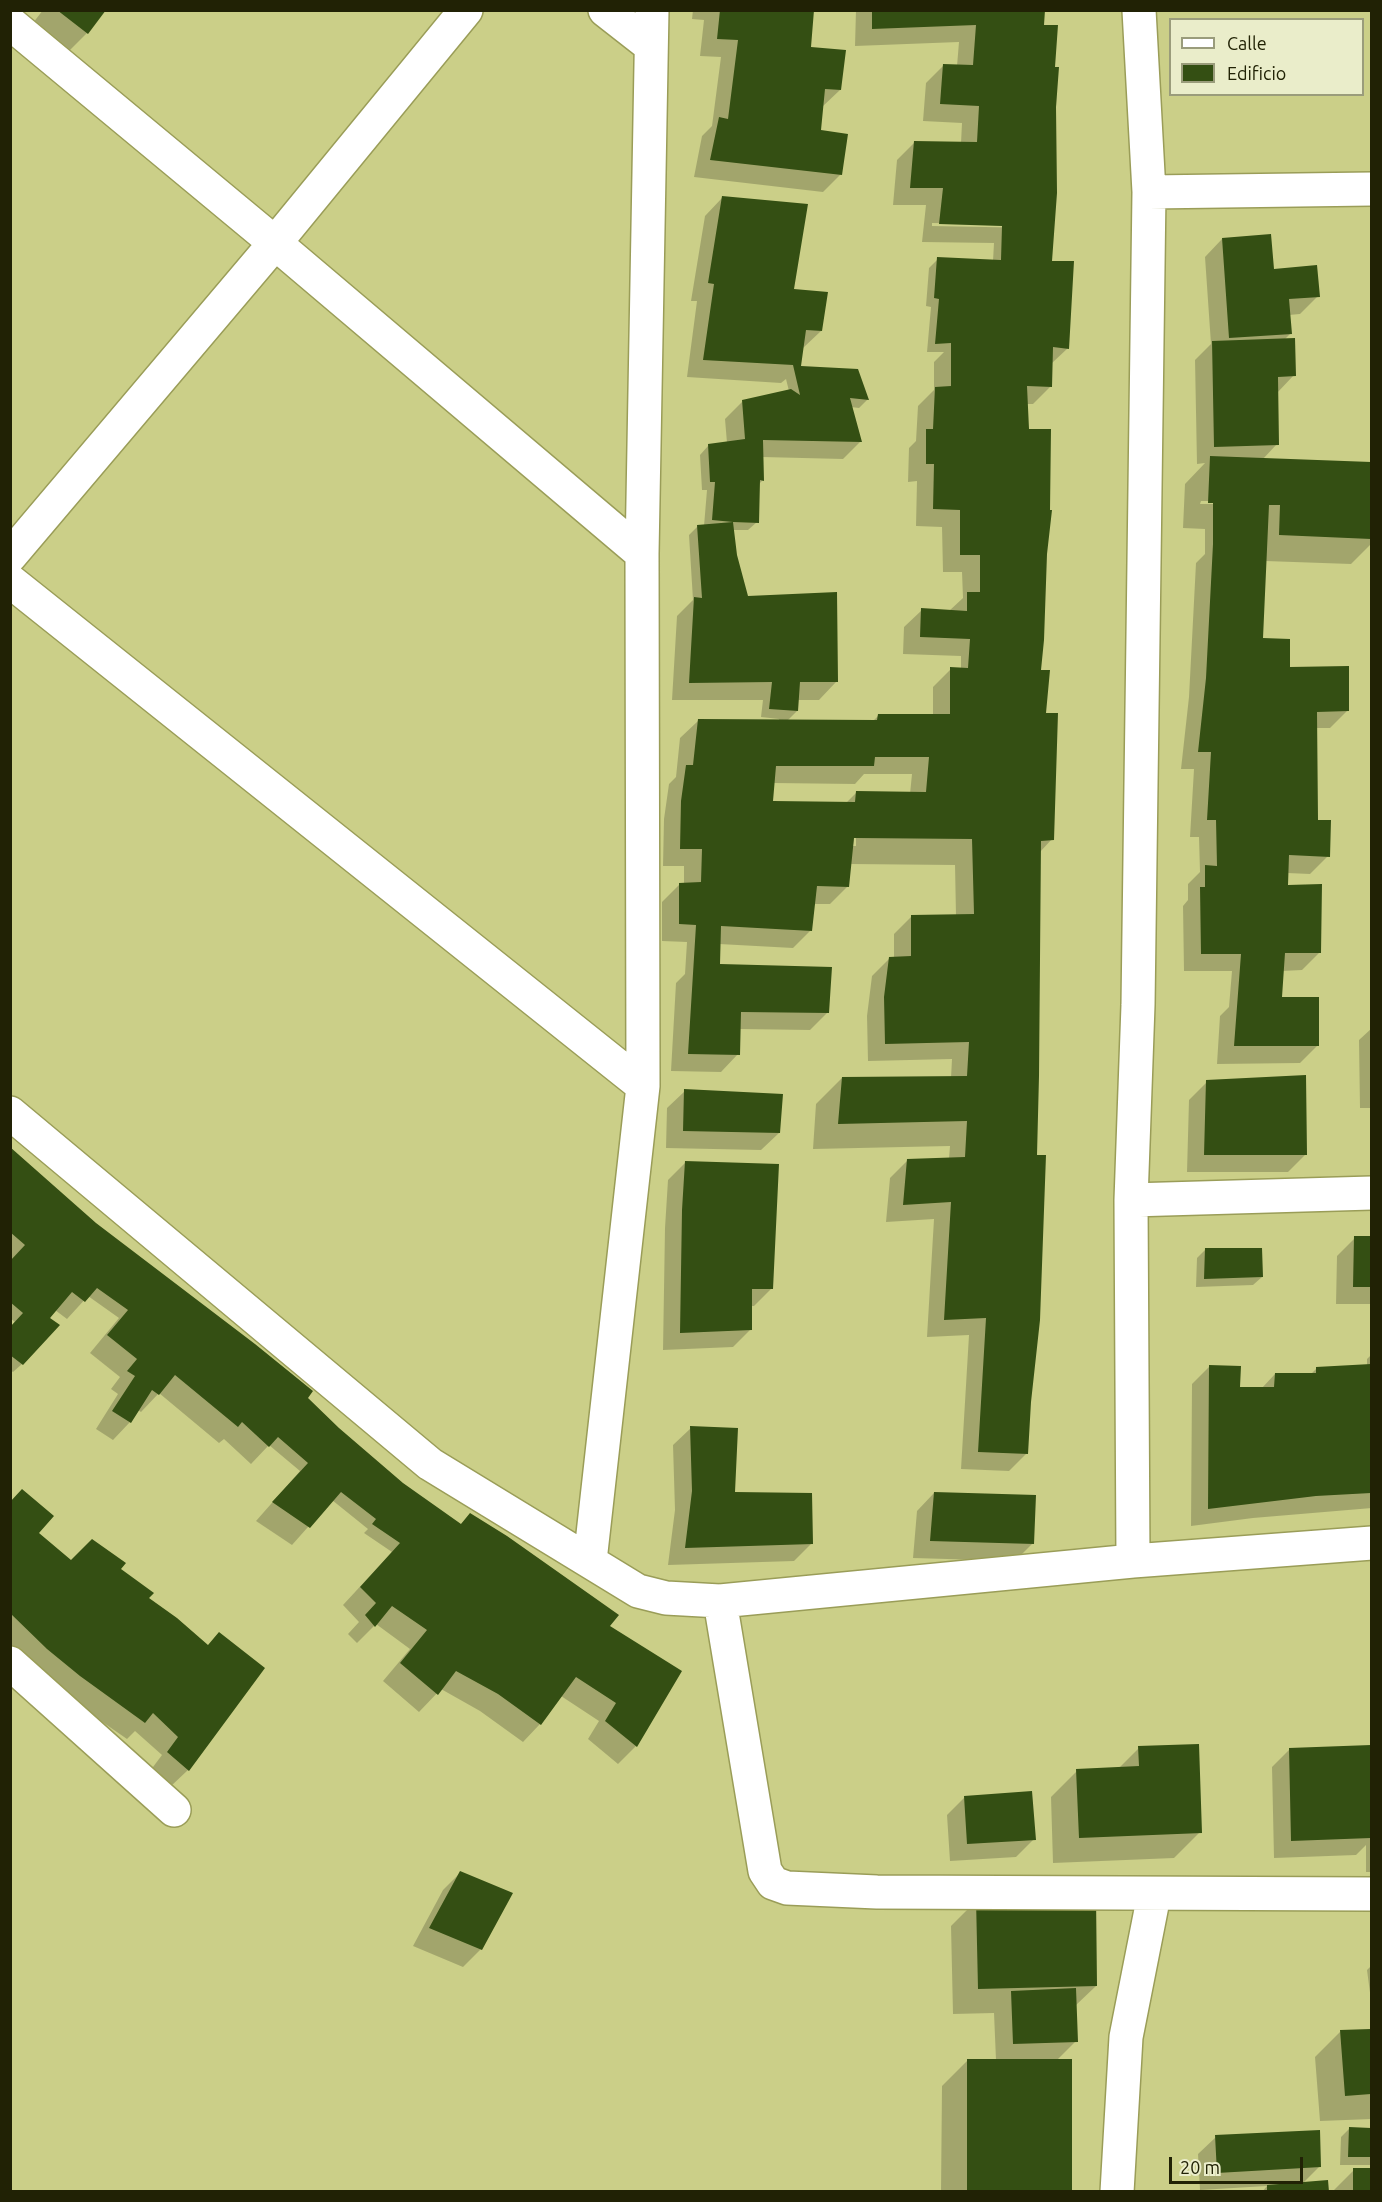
<!DOCTYPE html>
<html>
<head>
<meta charset="utf-8">
<style>
	body { margin:0 }
	#map { position:relative; width:1382px; height:2202px; overflow:hidden; background:#cbcf88; font-family:Ubuntu,sans-serif }
	canvas { display:block }
	.frame { position:absolute; inset:0; border:12px solid #212205; pointer-events:none }
	.legend { position:absolute; left:1169px; top:18px; width:195px; height:78px; box-sizing:border-box; background:#eaedca; border:2px solid #9a9c7b; margin:0; padding:8px 10px; list-style:none; font-size:18px; color:#212205 }
	.legend li { display:flex; align-items:center; gap:12px; height:30px }
	.legend b { width:30px; border:2px solid #9a9c7b }
	.scale { position:absolute; left:1169px; top:2157px; width:134px; height:27px; box-sizing:border-box; border:3px solid #212205; border-top:0; padding-left:8px; font-size:18px; line-height:21px; white-space:nowrap; color:#212205; -webkit-text-stroke:4px #eaedca; paint-order:stroke }
</style>
</head>
<body>
<div id="map">
<canvas width="1382" height="2202"></canvas>
<div class="frame"></div>
<ul class="legend">
<li><b style="height:8px;background:#fff"></b>Calle</li>
<li><b style="height:16px;background:#344f13"></b>Edificio</li>
</ul>
<div class="scale">20 m</div>
</div>
<script>
const g = document.querySelector('canvas').getContext('2d');
g.lineJoin = 'round';
function paint(path, color) { g.fillStyle = color; g.fill(path, 'evenodd'); }
function stroke(path, color, width, dash) { g.strokeStyle = color; g.lineWidth = width; g.lineCap = dash ? 'butt' : 'round'; g.setLineDash(dash || []); g.stroke(path); }
const shadow = new Path2D(`
	M43,10H104L87,33L69,51L33,23Z
	M693,10H806L809,48L840,90L822,107L819,132L841,174L823,192L694,177L702,136L712,126L721,57L700,56L704,20L692,19Z
	M856,10H1043V27L1053,68L1057,69L1053,227L1050,262L1068,348L1051,364V386L1033,404H1026L1028,430L1045,554L1040,669L1052,839L1040,852L1030,1402L1027,1453L1009,1471L961,1469L969,1335L927,1337L934,1219L886,1222L890,1178L908,1160L949,1159L950,1146L813,1149L816,1104L842,1078H951L952,1059L868,1061L867,1016L872,976L890,958H894V934L912,916H956L955,865L850,864L848,886L830,904H814L811,930L793,948L719,944L718,966L828,1012L810,1030L739,1029L738,1054L721,1072L671,1071L676,983L685,974L687,942L662,941V902L680,884H684V866H663L664,819L669,784L676,777L680,738L698,721H779V719L761,717L763,700H672L677,616L693,600L689,535L698,526H704L707,490H702L700,455L708,446L727,443L725,419L743,401L789,391L786,379L781,383L687,377L697,301H691L705,216L722,198L821,331L803,348L799,367L868,399L859,408L851,407L860,442L843,459L762,457L763,480L759,484L757,522L748,530H732L735,556L746,597L836,682L819,700H797V711L787,721H873L878,716H933V687L951,669H961V656L903,654L904,627L922,610L949,611L963,598L962,572H943L942,527L916,526L917,481L908,482L909,448L916,441L918,406L934,390V362L944,352H927L931,307L926,306L929,268L938,259L993,261L994,243L922,242L926,205H893L897,160L915,142L961,143L962,123L923,121L926,83L944,65L957,66L959,42L855,46ZM932,223L1038,225V228L932,226ZM864,774H912L910,794L856,793L845,804L772,803L773,783L855,784ZM856,817V846H853Z
	M1222,239L1318,296L1300,314L1289,315L1291,333L1284,340L1294,375L1277,393V444L1262,460L1372,464V543L1351,564L1265,561L1261,640L1289,669L1348,710L1330,728H1316L1317,822L1328,856L1310,874L1287,873L1286,887L1319,953L1302,970L1282,971L1281,998L1318,1045L1300,1063L1217,1064L1220,1016L1229,1007L1232,971H1184L1183,906L1188,900V884L1200,872L1199,837H1190L1194,769H1181L1189,697L1196,563L1205,554V529L1183,528L1185,484L1205,463L1197,464L1195,360L1211,344L1205,257ZM1201,501H1216L1213,504H1200Z
	M1372,1028V1108H1360L1359,1040Z
	M1207,1082L1306,1154L1288,1172H1187L1189,1100Z
	M685,1091L779,1133L761,1150L666,1148L667,1108Z
	M10,1149L300,1406L338,1430L432,1508L460,1525L470,1515L607,1627L680,1671L636,1746L618,1764L588,1739L599,1721L561,1696L540,1724L523,1742L480,1711L441,1689L419,1712L383,1681L410,1649L376,1624L357,1643L348,1634L359,1622L343,1605L392,1552L364,1533L368,1529L332,1500L292,1545L256,1521L300,1471L269,1445L251,1464L224,1439L219,1443L159,1393L141,1412L138,1410L130,1422L113,1440L96,1429L118,1394L111,1389L120,1377L90,1353L119,1318L88,1296L67,1319L55,1310L22,1364L13,1372L10,1370V1328L15,1322L10,1318Z
	M686,1162L772,1288L754,1306H750L751,1329L733,1347L663,1350L665,1228L668,1180Z
	M1372,1237V1304H1336L1337,1256L1355,1238Z
	M1205,1250L1262,1277L1253,1285L1196,1287L1197,1258Z
	M1372,1354V1508L1253,1518L1191,1526L1192,1384L1210,1366L1238,1389H1261L1275,1374H1311L1316,1369L1367,1366V1359Z
	M691,1428L734,1494L812,1543L794,1561L668,1565L675,1510L673,1445Z
	M934,1493L1033,1543L1015,1561L913,1558L917,1511Z
	M10,1502L36,1533L71,1562L119,1569L147,1599L188,1770L170,1787L150,1771L162,1755L135,1731L127,1739L62,1694L10,1649Z
	M1371,1747L1372,1872H1366V1845L1356,1855L1274,1858L1272,1767L1290,1749Z
	M1139,1748L1200,1832L1174,1858L1053,1863L1051,1797L1077,1771L1118,1769Z
	M965,1797L1034,1839L1016,1857L950,1861L947,1815Z
	M460,1873L481,1949L463,1967L413,1946L443,1890Z
	M977,1900L1096,1986L1075,2006L1076,2041L1057,2060L1070,2192H941L942,2086L968,2060H996L994,2013L953,2014L951,1926Z
	M1372,1965V2008L1367,1970Z
	M1341,2031H1372V2119L1320,2121L1315,2057Z
	M1350,2128L1372,2129V2165H1340L1341,2137Z
	M1216,2137L1320,2166L1303,2183L1327,2192H1262L1267,2186L1200,2190L1198,2154Z
	M1354,2170H1372V2192H1332Z`);
const building = new Path2D(`
	M57,10H106L88,34Z
	M720,10H814L811,47L846,50L841,90L825,89L821,130L848,134L842,175L710,160L719,117L728,119L738,40L717,39Z
	M872,10H1045L1044,25H1058L1055,67H1059L1056,107L1057,193L1052,261H1074L1069,349L1053,347L1052,387L1027,386L1029,429H1051L1050,510H1052L1047,554L1044,640L1041,670H1050L1046,713H1058L1054,840L1041,841L1039,1076L1037,1155H1046L1040,1320L1031,1402L1028,1454L978,1452L986,1318L944,1320L951,1202L903,1205L907,1159L965,1157L967,1121L838,1124L842,1077L967,1076L969,1042L885,1044L884,997L889,957L911,956V915L974,914L972,839L854,838L849,887L817,886L812,931L721,926L720,964L832,967L829,1013L741,1012L740,1055L688,1054L696,925L679,924V883L701,882L702,849H680L681,801L686,765H693L698,719L877,720L878,714H950V667L968,668L970,639L920,637L921,608L967,611V592H980V555H960V510L933,509L934,464H926V429H933L935,387L951,386V343L935,344L939,299L934,298L937,257L1001,260L1002,226L939,224L943,188H910L914,141L977,142L979,106L940,104L943,64L973,65L976,25L872,29ZM875,757H929L926,792L856,791L855,802L773,801L776,766H874Z
	M722,196L808,204L794,289L828,292L822,331L806,330L801,366L858,369L869,400L850,398L862,442L763,440L764,481L760,480L759,523L733,522L737,555L748,596L837,592L838,682H800L798,711L769,709L772,682L689,683L694,597L702,598L697,525L733,522L712,520L715,482H710L708,444L745,439L742,400L791,389L800,395L793,365L703,360L714,284L708,283Z
	M1271,234L1274,269L1317,265L1320,297L1289,299L1292,334L1229,338L1222,238Z
	M1295,338L1296,376L1278,377L1279,445L1214,447L1212,341Z
	M1210,456L1371,462V539L1279,535L1280,505H1269L1263,638L1290,639V667L1349,666V711L1317,712L1318,820H1331L1330,857L1289,855L1288,885L1322,884L1321,953H1285L1282,997H1319V1046H1234L1241,954H1201L1200,887H1205V865L1217,866L1216,820H1207L1211,752H1198L1206,678L1213,544V503H1208Z
	M1306,1075L1307,1155H1204L1206,1080Z
	M684,1089L783,1094L780,1133L683,1131Z
	M10,1147L96,1223L255,1344L313,1391L308,1398L339,1428L403,1483L461,1524L470,1513L507,1536L619,1615L610,1626L682,1671L637,1747L605,1721L616,1703L576,1677L541,1725L498,1694L456,1671L438,1695L400,1663L427,1630L392,1606L375,1627L365,1615L376,1603L360,1587L400,1543L372,1524L376,1519L341,1492L310,1528L272,1502L308,1463L278,1437L269,1447L242,1422L238,1427L175,1375L159,1395L152,1390L131,1423L112,1411L135,1376L127,1371L137,1359L107,1335L128,1310L97,1288L85,1302L72,1292L50,1318L60,1325L23,1365L10,1355V1327L23,1313L10,1302V1261L25,1245L10,1232Z
	M685,1161L779,1164L773,1289H752V1330L680,1333L682,1210Z
	M1354,1236H1371V1287H1353Z
	M1205,1248H1262L1263,1277L1204,1279Z
	M1371,1364V1493L1316,1496L1208,1509L1209,1365L1241,1366L1240,1387H1274L1275,1373H1316V1367Z
	M690,1426L738,1428L735,1492L812,1493L813,1544L685,1548L692,1491Z
	M22,1489L54,1516L39,1533L71,1560L92,1539L126,1563L121,1569L154,1593L149,1598L177,1618L208,1645L219,1632L265,1668L189,1771L167,1752L178,1737L153,1713L145,1723L80,1676L47,1649L10,1613V1502Z
	M934,1492L1036,1495L1034,1544L930,1541Z
	M1199,1744L1202,1833L1079,1838L1076,1769L1139,1766L1138,1746Z
	M1371,1745V1838L1291,1841L1289,1748Z
	M1032,1791L1036,1840L967,1844L964,1796Z
	M460,1871L513,1893L482,1950L429,1928Z
	M1096,1896L1097,1986L978,1989L976,1899Z
	M1076,1988L1078,2042L1013,2044L1011,1991Z
	M1371,2029V2094L1345,2096L1340,2030Z
	M967,2059H1072V2192H967Z
	M1349,2127L1371,2128V2157H1348Z
	M1320,2130L1321,2167L1217,2173L1215,2135Z
	M1353,2168H1371V2192H1353Z
	M1328,2180L1329,2192H1267V2185Z`);
const minor = new Path2D(`
	M605,10L651,46
	M1139,10L1149,192L1138,1005L1131,1200L1133,1561L1372,1543
	M10,23L275,243L642,554
	M1149,192L1372,189
	M10,556L275,243L466,10
	M10,581L643,1086
	M10,1113L430,1464L638,1591L666,1598L720,1601L1133,1561
	M1131,1200L1372,1193
	M590,1561L643,1086L642,554L652,10
	M720,1601L765,1871L773,1883L787,1888L877,1892L1372,1894
	M10,1663L174,1810
	M1117,2192L1126,2037L1154,1895`);
paint(shadow, '#0003');
paint(building, '#344f13');
stroke(minor, '#9a9d58', 36);
stroke(minor, '#fff', 33);
</script>
</body>
</html>
